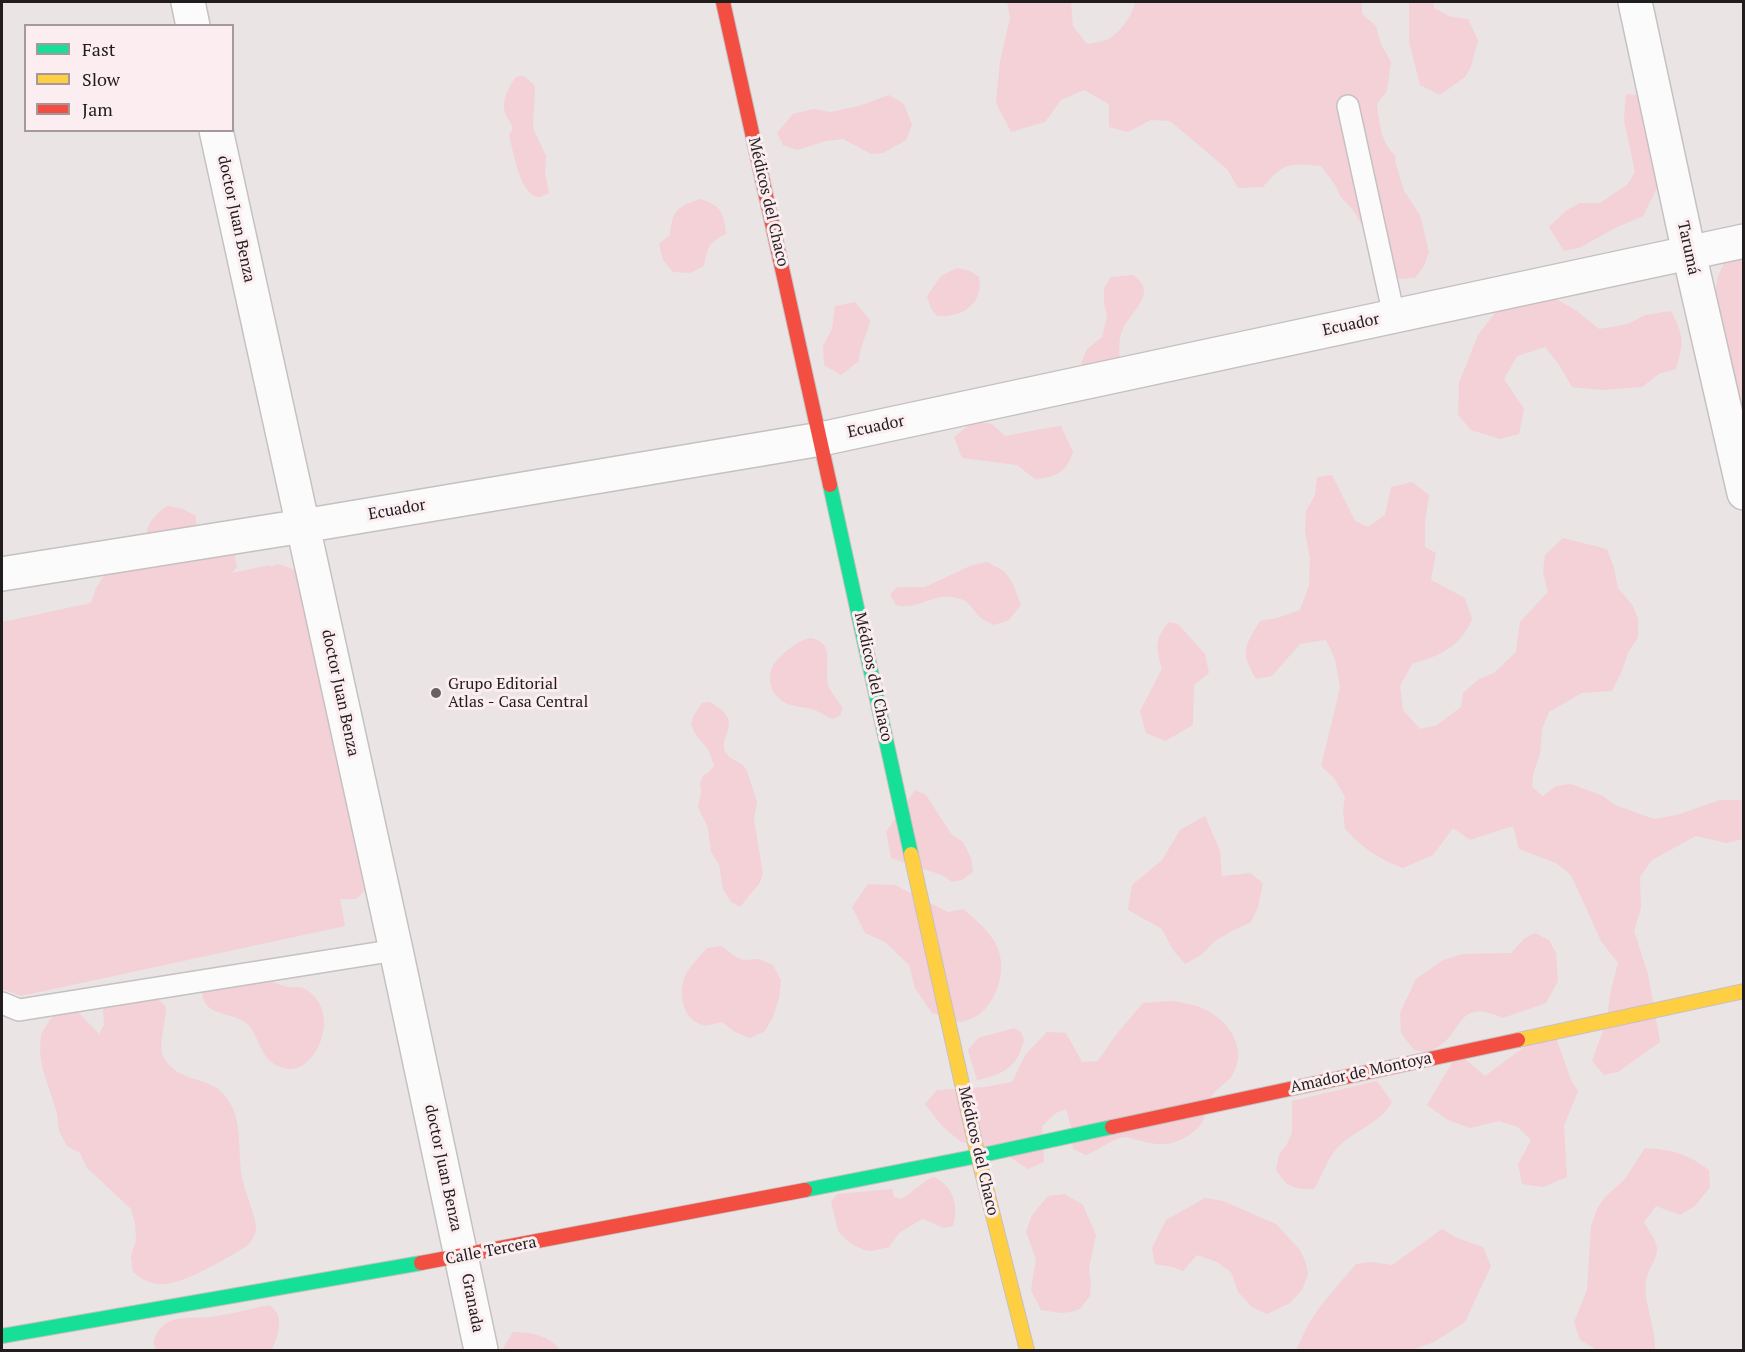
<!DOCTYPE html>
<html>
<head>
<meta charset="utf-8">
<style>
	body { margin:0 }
	#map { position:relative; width:1745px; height:1352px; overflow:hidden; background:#eae4e4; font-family:"PT Serif",serif }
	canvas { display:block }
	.frame { position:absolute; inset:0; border:3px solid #211c1d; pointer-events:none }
	.legend { position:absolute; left:24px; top:24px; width:210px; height:108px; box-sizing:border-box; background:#fbedf0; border:2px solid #a4999c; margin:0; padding:8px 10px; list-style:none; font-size:18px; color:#211c1d }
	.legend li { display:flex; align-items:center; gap:12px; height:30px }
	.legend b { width:30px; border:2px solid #a4999c }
</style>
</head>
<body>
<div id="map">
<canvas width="1745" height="1352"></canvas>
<div class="frame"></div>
<ul class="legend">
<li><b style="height:8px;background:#16e098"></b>Fast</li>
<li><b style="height:8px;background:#ffcf43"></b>Slow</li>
<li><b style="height:8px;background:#f24e42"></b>Jam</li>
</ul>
</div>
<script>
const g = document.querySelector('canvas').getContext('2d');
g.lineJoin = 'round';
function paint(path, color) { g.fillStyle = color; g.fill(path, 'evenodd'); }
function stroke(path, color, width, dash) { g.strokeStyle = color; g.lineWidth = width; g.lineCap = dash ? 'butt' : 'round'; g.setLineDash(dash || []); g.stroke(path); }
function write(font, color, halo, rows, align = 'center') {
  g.font = font + ' "PT Serif",serif'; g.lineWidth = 6; g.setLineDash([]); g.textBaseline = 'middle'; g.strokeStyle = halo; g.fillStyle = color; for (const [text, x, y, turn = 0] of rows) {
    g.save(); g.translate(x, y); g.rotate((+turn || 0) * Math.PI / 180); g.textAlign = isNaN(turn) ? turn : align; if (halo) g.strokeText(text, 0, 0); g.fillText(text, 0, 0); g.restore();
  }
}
const green = new Path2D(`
	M1007,2H1071L1073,26L1087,44C1093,43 1100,42 1106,40C1119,35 1133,15 1135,2H1362V14L1376,26L1381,44L1391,62L1387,91L1377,104C1379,122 1381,144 1396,156L1395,161L1404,191L1420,215L1429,252L1424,266L1415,278L1400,279L1388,270L1353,210L1340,196L1336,186L1321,166C1289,163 1284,162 1263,187L1238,188L1227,169L1170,121L1151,120L1128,132L1109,127V104L1084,90L1061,100L1045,122L1011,132L996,103L1000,61L1010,18Z
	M1409,2H1433L1434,8L1451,17L1468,19L1478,40L1471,67L1465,77L1440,95L1420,85L1409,42Z
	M524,76L535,86L533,128L546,156L545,172L549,193C546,194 544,196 540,197C520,198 513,150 509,135L513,128C511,124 508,119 506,115C500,103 509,86 516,77Z
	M1626,94L1643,96L1660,182L1643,216L1617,227L1579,248L1564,251L1549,227L1567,210L1580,203H1600L1628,184L1635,172L1624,120Z
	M889,95L904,104L912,125L906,140L883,153L871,154L843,139L826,141L797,150L783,145L777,133L793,114L813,109L830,112L859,106Z
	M701,199C721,206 724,213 726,234C708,243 708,246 704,266L690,273L673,272L663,260L659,244L670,235C672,210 678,206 701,199Z
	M1743,255V434L1714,298L1718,276L1726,259Z
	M957,268L970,271L979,277C984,304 962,318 937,316L931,308L927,296L941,276Z
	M1133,275C1161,294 1127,313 1121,334C1118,344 1120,356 1119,367L1092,377L1081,364L1087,349L1102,337L1107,316L1104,303V288L1111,277Z
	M1506,299H1556L1577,311L1599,329L1628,324L1645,315L1671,311C1684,337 1684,341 1676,369L1659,374L1642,387L1602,390L1572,387L1558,363L1545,347L1517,356L1504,379L1524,409L1519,434L1500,439L1471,430L1458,415L1459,383L1478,335Z
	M855,302L870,320C868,335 859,345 859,361L841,375L824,365L823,346L832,329L835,306Z
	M974,421L992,424L1005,436C1024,433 1042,428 1061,426L1073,452C1066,473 1056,477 1035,479L1017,465L962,458L954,437Z
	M1332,475L1355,521L1368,527L1385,515L1391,487L1412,482L1429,495L1425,521V547L1436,553L1431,580L1465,598L1472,619C1460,648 1440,655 1412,664L1400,686L1403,710L1420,729L1437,725L1461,707L1463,693L1479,679L1494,673L1516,652L1520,622L1548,592L1543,572L1545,555L1563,538L1607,549L1614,568L1618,588L1633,606L1638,619V637L1628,653L1622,671L1612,691L1582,693L1549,712L1542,729L1540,754L1533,774L1532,787L1543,796L1556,786L1571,784L1603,796L1615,805L1654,819L1677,815L1720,800H1743V839L1726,843L1696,836L1652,860L1640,877L1641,908L1634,931L1648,974L1660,1042L1618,1072L1604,1075L1592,1061L1607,1020L1610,994L1618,963L1601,941L1571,875L1556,863L1519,849L1513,826L1470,840L1453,828L1433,855L1403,868C1377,858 1364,849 1345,829L1343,810L1345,797L1334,778L1321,766L1340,688L1335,659L1326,640L1300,644L1272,676L1256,679C1240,651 1244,648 1260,621L1277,618L1300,610L1309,585L1310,558L1305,531L1306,511L1315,495L1317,477Z
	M167,506L183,509L196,516L197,533L234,551L237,567L232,573L270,565L271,567L278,564L293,569L306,580L334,723L333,739L341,752L358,858L365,872L367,888L356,899H340L345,926L21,996L2,989V622L91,603L96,588L104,576L119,569L145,544C147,523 151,518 167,506Z
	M987,562L1004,571L1012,582L1021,605L1009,620L994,625C989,622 981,620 978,615C971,607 970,603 961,599C933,589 919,612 896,605L890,595L897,587H925L970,566Z
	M1169,622L1178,624L1205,654L1209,673L1194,685L1193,725L1165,741L1146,733L1140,711L1162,669C1156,647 1154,640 1169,622Z
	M811,638C838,644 822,669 829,687C832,694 838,701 842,707L841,715L833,719C826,717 819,711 812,709C804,707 796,707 788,704C768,696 764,672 779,658C788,649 799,640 811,638Z
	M710,702L723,711L728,718L729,726L724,742V750L729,757L743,765L747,771L757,802L754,819L763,874L759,884L740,907L731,902L723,889L719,864L711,852L708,828L698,807L701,792L700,783L703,776L709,772L714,766L709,751L694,732L691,724L693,717L702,703Z
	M915,790L926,795L952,835L963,842L971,858L973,872L962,880L952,882L942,875L891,858L886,832Z
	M1205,816L1220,851L1222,876L1250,873L1263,883L1258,907L1251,922L1230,932L1215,941L1201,955L1185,964L1173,950L1162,929L1128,910L1132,885L1162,860L1180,830Z
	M868,884L895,885L948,912L963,909C974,918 984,927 993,939C1008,961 1001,994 982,1012C977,1017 968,1020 961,1022L932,1013L915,988L909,965L885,942L865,933L852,907Z
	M1535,933L1549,940L1556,953L1558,981L1546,1003L1503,1018C1453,996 1466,1035 1432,1050C1427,1053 1419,1051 1414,1050L1401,1033L1400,1013L1416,979L1443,960L1463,954L1511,953L1525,938Z
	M722,946L734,956L743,960L759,959L773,965L781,981L779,998L773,1017L765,1031L750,1038L735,1032L722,1022C716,1023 709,1026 703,1025C682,1020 677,992 686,974C691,965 700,956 707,948Z
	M266,979C273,982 280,985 288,987C293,988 300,986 305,989C345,1012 314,1079 283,1068C255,1059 262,1032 243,1021C226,1011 204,1016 202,992L207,985Z
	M114,995L155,996L166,1007C166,1021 158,1047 163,1056C179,1086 208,1073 226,1097C245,1121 236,1154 243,1181C245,1193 257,1218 256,1230C256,1233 252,1240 251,1242C247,1248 200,1273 192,1276C168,1286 153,1289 133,1272L131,1256L136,1240L135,1224L131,1209L87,1168L80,1153L67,1146L59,1131L57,1113L42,1067L40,1051L41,1034L49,1021L61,1009L77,1011L99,1034L104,1025L103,1009Z
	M1171,1001C1178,1002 1186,1003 1193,1005C1222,1012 1250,1044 1233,1074C1228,1083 1216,1088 1211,1097C1201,1114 1210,1121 1189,1135C1172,1146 1160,1146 1141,1141C1137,1140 1131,1138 1127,1137C1113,1137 1100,1150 1086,1155L1073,1149L1071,1127L1066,1109L1056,1113L1042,1126L1044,1162L1028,1169L999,1150L961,1142L942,1126L925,1104L937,1090L985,1087L1012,1082L1026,1054L1047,1032L1066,1033L1082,1062L1098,1061L1115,1036L1143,1003Z
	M1014,1028L1021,1032L1024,1040C1022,1045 1021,1050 1019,1054C1012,1071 993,1077 977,1080L968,1050L978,1038Z
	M1539,1036L1556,1038L1571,1080L1578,1091L1564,1126L1567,1177L1543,1187L1522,1184L1518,1164L1531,1140L1518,1127L1499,1121L1470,1128L1448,1120L1427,1105L1458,1053L1485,1076Z
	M1377,1081L1392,1102C1380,1124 1354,1130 1337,1148C1327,1159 1322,1176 1314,1189C1293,1189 1288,1188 1276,1170L1279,1154L1287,1144L1292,1133V1101Z
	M1645,1148C1673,1150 1686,1153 1709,1170L1710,1187L1695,1206L1680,1215L1656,1206L1644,1222C1648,1230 1656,1239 1657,1248C1658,1258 1648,1269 1646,1280C1643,1304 1656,1326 1655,1350H1597L1580,1340L1574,1322L1587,1290L1591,1226L1597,1209L1604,1198L1625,1179Z
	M934,1177C954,1187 959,1206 953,1226L944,1228L922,1219L899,1233L889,1247L872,1251L864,1250L850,1243L838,1231L831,1202L837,1194L892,1189L894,1197L902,1199L927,1180Z
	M1065,1194L1083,1205L1096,1235L1089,1268L1091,1284L1090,1296L1080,1309L1071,1312L1061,1313L1041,1310L1031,1290L1036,1259L1026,1232L1032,1215L1048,1196Z
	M1205,1198L1223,1201L1276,1224L1300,1250L1306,1263L1308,1274L1302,1290L1290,1303L1267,1314L1252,1307L1238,1292L1231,1272L1217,1262L1197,1255L1183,1271L1173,1267L1155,1264L1152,1248L1166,1220Z
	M1442,1229L1457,1238L1483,1247L1491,1266L1465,1322L1434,1342L1412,1350H1296L1309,1323L1322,1304L1356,1264L1371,1262L1392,1265Z
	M269,1305C286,1316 278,1335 272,1350H156C153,1344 153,1340 157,1333C168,1314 190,1319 209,1317C229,1315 249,1309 269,1305Z
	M513,1332C530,1332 549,1335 560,1350H502Z`);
const lane = new Path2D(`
	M1348,106L1394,316
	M2,1003L19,1010L396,950`);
const street = new Path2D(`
	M188,2L193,26
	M1635,2L1689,253L1744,493
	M216,130L396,950L481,1350
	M2,574L303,526L821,439L1744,241`);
const fast = new Path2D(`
	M830,485L911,854
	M805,1190L978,1156L1112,1127
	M2,1336L421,1263`);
const slow = new Path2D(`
	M911,854L978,1156L1027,1350
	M1518,1040L1744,991`);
const jam = new Path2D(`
	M723,2L830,485
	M1112,1127L1518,1040
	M421,1263L805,1190`);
const markers = [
	[436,693,6,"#676263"]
];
const streetNames = [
	["Médicos del Chaco",768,202,77],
	["doctor Juan Benza",236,219,78],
	["Tarumá",1688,248,78],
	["Ecuador",1351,325,-12],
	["Ecuador",876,427,-12],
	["Ecuador",397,510,-10],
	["Médicos del Chaco",873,677,78],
	["doctor Juan Benza",340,693,78],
	["Amador de Montoya",1361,1073,-12],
	["Médicos del Chaco",978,1151,77],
	["doctor Juan Benza",443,1168,78],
	["Calle Tercera",491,1251,-11],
	["Granada",472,1303,79]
];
const poiNames = [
	["Grupo Editorial",448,684],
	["Atlas - Casa Central",448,702]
];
paint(green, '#f4d0d7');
stroke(lane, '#c6c1c1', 24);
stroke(street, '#c6c1c1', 36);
stroke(fast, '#c6c1c1', 16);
stroke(slow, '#c6c1c1', 16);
stroke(jam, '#c6c1c1', 16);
stroke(lane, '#fcfbfb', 21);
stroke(street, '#fcfbfb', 33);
stroke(fast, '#16e098', 14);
stroke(slow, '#ffcf43', 14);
stroke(jam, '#f24e42', 14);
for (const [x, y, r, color] of markers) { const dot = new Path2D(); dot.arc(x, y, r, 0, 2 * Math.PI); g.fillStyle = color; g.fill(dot); stroke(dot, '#fbedf0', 2); }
write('16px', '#211c1d', '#fbedf0', streetNames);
write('16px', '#211c1d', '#fbedf0', poiNames, 'left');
</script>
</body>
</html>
